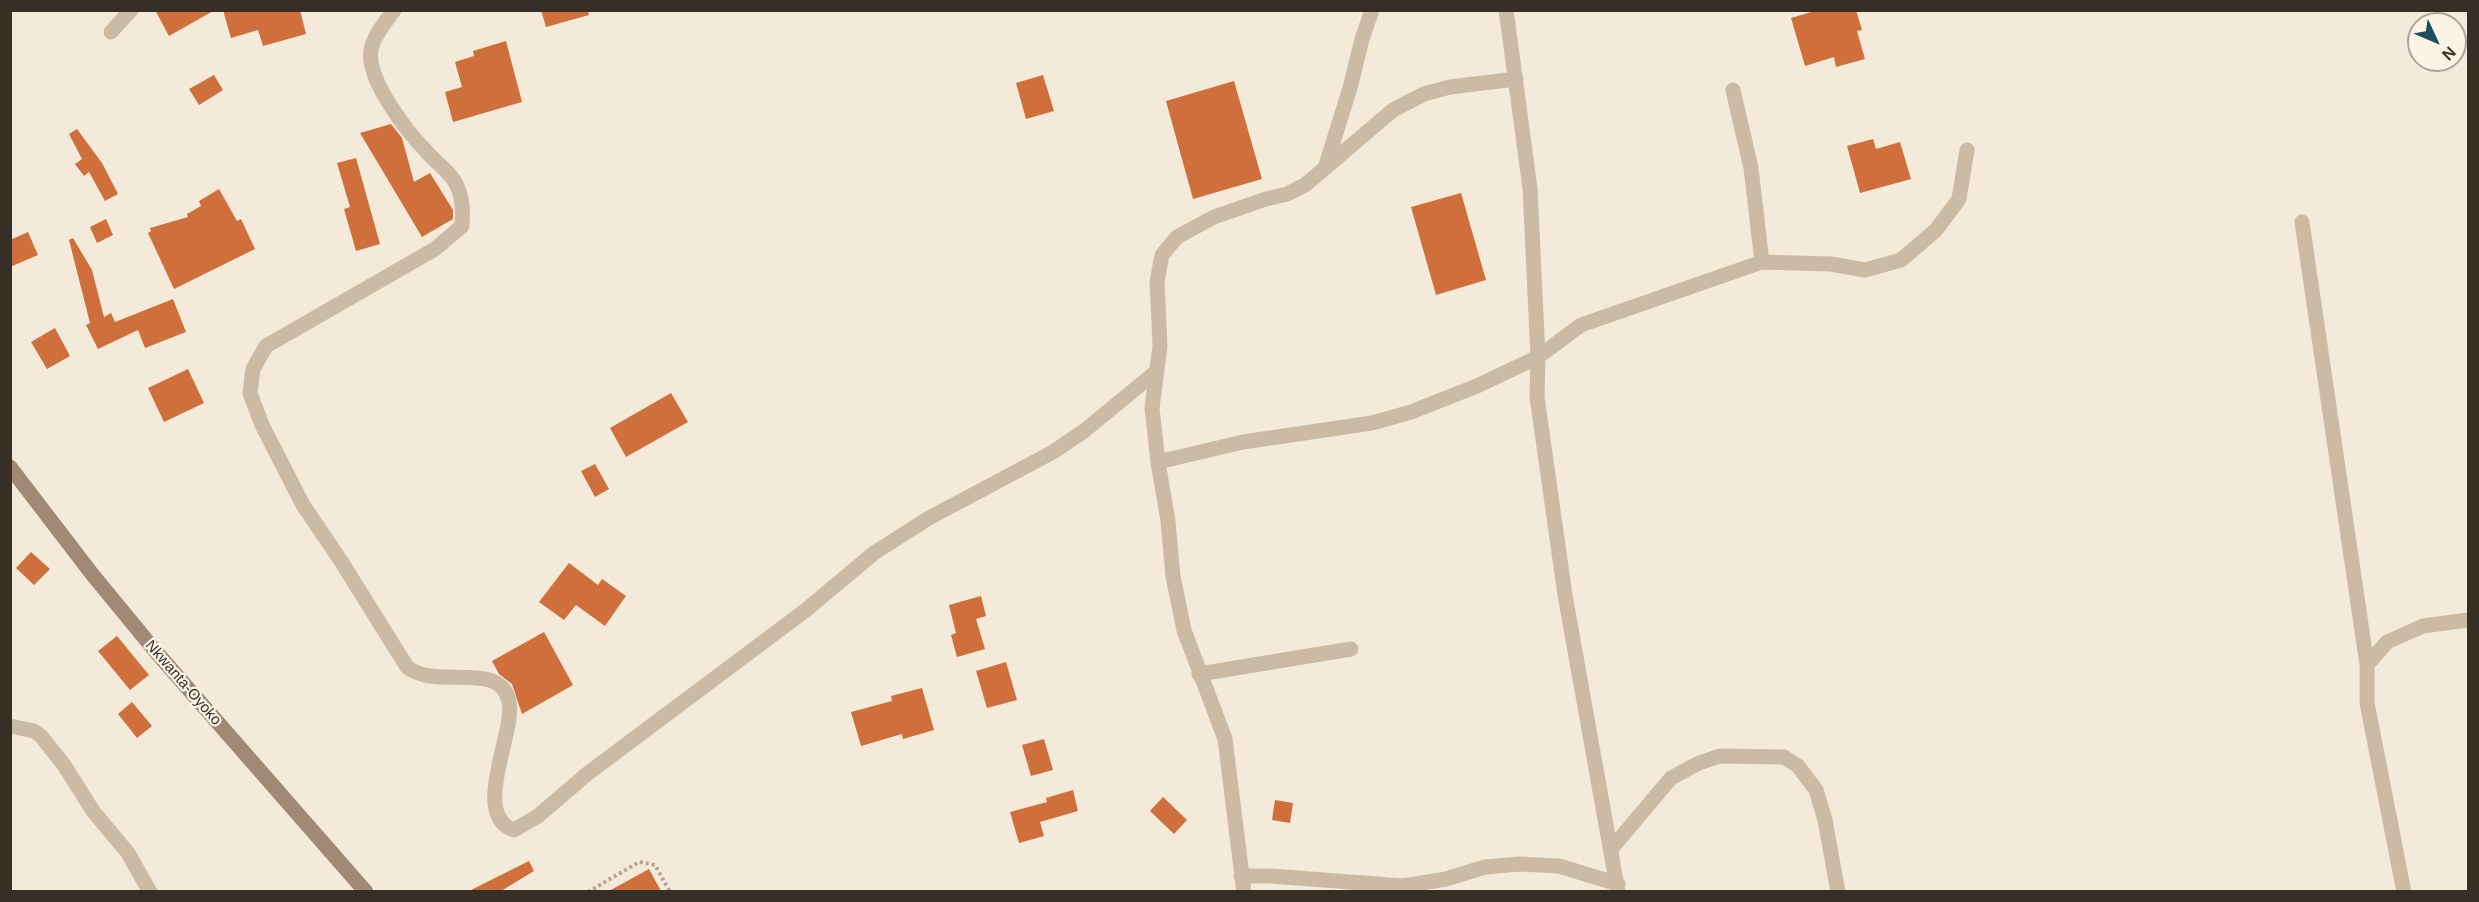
<!DOCTYPE html>
<html>
<head>
<meta charset="utf-8">
<style>
	body { margin:0 }
	#map { position:relative; width:2479px; height:902px; overflow:hidden; background:#f3ead9; font-family:Helvetica,sans-serif }
	canvas { display:block }
	.frame { position:absolute; inset:0; border:12px solid #372e26; pointer-events:none }
	.north { position:absolute; left:2407px; top:12px; width:60px; height:60px; box-sizing:border-box; background:#fbf3e6; border:2px solid #ada499; border-radius:50%; rotate:134deg; font-size:16px; font-weight:700; line-height:24px; text-align:center; color:#372e26 }
	.north::after { content:''; display:block; margin:auto; width:21px; height:27px; background:#19505c; clip-path:polygon(50% 0,100% 100%,50% 72%,0 100%) }
</style>
</head>
<body>
<div id="map">
<canvas width="2479" height="902"></canvas>
<div class="frame"></div>
<div class="north">N</div>
</div>
<script>
const g = document.querySelector('canvas').getContext('2d');
g.lineJoin = 'round';
function paint(path, color) { g.fillStyle = color; g.fill(path, 'evenodd'); }
function stroke(path, color, width, dash) { g.strokeStyle = color; g.lineWidth = width; g.lineCap = dash ? 'butt' : 'round'; g.setLineDash(dash || []); g.stroke(path); }
function write(font, color, halo, rows, align = 'center') {
  g.font = font + ' Helvetica,sans-serif'; g.lineWidth = 4.5; g.setLineDash([]); g.textBaseline = 'middle'; g.strokeStyle = halo; g.fillStyle = color; for (const [text, x, y, turn = 0] of rows) {
    g.save(); g.translate(x, y); g.rotate((+turn || 0) * Math.PI / 180); g.textAlign = isNaN(turn) ? turn : align; if (halo) g.strokeText(text, 0, 0); g.fillText(text, 0, 0); g.restore();
  }
}
const building = new Path2D(`
	M155,10H215L169,36Z
	M223,10H300L306,34L263,46L258,30L231,38Z
	M541,10H588L589,15L546,27Z
	M1818,10H1856L1862,30L1857,31L1865,59L1836,67L1834,57L1805,66L1791,18Z
	M506,41L522,102L453,122L445,92L462,87L455,62L474,56L473,51Z
	M214,75L223,90L199,105L189,89Z
	M1043,75L1054,111L1026,119L1016,83Z
	M1234,81L1262,179L1193,199L1166,101Z
	M391,124L402,138L414,182L430,173L453,210V219L422,237L360,133Z
	M77,129L102,163L118,194L105,201L89,172L84,176L75,164L82,159L69,134Z
	M1873,139L1876,149L1900,142L1911,179L1860,193L1847,146Z
	M356,158L380,244L356,251L344,209L350,207L337,163Z
	M219,189L237,221L241,219L255,249L174,289L148,233L151,231L150,228L188,217L187,214L201,206L199,201Z
	M1461,193L1486,280L1436,295L1411,207Z
	M106,219L113,235L97,243L90,227Z
	M28,232L38,255L10,267V240Z
	M73,238L92,270L104,317L111,313L115,322L173,299L186,332L145,348L138,330L98,349L86,325L90,323L69,240Z
	M55,328L70,356L47,369L31,342Z
	M188,369L204,403L164,422L148,388Z
	M671,393L688,422L626,457L610,428Z
	M595,464L609,489L595,497L581,471Z
	M31,552L50,569L34,585L16,568Z
	M569,563L598,585L602,579L626,596L605,626L576,605L564,620L539,602Z
	M981,596L986,616L976,619L985,649L957,657L951,635L956,633L949,605Z
	M544,632L573,685L522,714L512,684L499,674L492,661Z
	M117,636L149,675L130,690L98,651Z
	M1006,662L1017,700L987,708L976,671Z
	M922,688L934,730L903,739L902,734L861,746L851,712L892,701L891,696Z
	M132,702L152,726L137,738L118,714Z
	M1044,739L1053,770L1031,776L1022,745Z
	M1073,790L1078,811L1040,822L1044,836L1019,843L1010,812L1047,802L1046,798Z
	M1163,797L1187,820L1174,834L1150,811Z
	M1275,800L1293,803L1290,823L1272,820Z
	M529,861L534,871L501,891H469Z
	M649,869L661,891H609Z`);
const path = new Path2D(`
	M588,892L639,862L655,865L670,892`);
const street = new Path2D(`
	M394,10C386,22 373,36 371,50C366,79 407,132 427,152C435,162 449,171 455,182C463,196 463,211 462,226L435,249L266,346L253,369L250,393L262,425L303,505L341,561L407,667C437,691 499,659 509,701C516,732 470,815 514,830L538,816L587,774L806,610L874,553L929,518L1053,452L1084,431L1157,371
	M1506,10L1530,188L1538,357L1537,397L1565,595L1618,892
	M111,32L131,10
	M1733,90L1751,168L1762,262
	M1325,168L1350,88L1362,39L1372,10
	M2302,222L2367,665V703L2404,892
	M1158,462L1152,408L1160,346L1157,282L1162,255L1177,237L1214,217L1266,199L1287,194L1305,185L1393,110L1424,94L1450,87L1516,79
	M2367,665L2387,642L2423,626L2468,620
	M1199,674L1351,649
	M10,726L34,731L41,736L64,765L93,811L128,853L150,892
	M1612,848L1671,778L1699,763L1720,756L1784,757L1798,766L1816,790L1825,820L1838,892
	M1241,876H1271L1403,886L1446,879L1485,867L1520,864L1559,866L1618,884
	M1244,892L1225,739L1184,630L1173,576L1168,521L1158,462L1243,442L1372,423L1411,412L1477,386L1538,357L1581,325L1762,262L1831,264L1865,270L1901,260L1936,230L1959,199L1967,150`);
const secondary = new Path2D(`
	M10,467L92,574L157,653L366,892`);
const streetNames = [
	["Nkwanta-Oyoko",183,683,49]
];
paint(building, '#cf6f3b');
stroke(path, '#b8a58e', 4, [3, 3]);
stroke(street, '#ccbba4', 15);
stroke(secondary, '#a08a75', 15);
write('15px', '#372e26', '#fbf3e6', streetNames);
</script>
</body>
</html>
